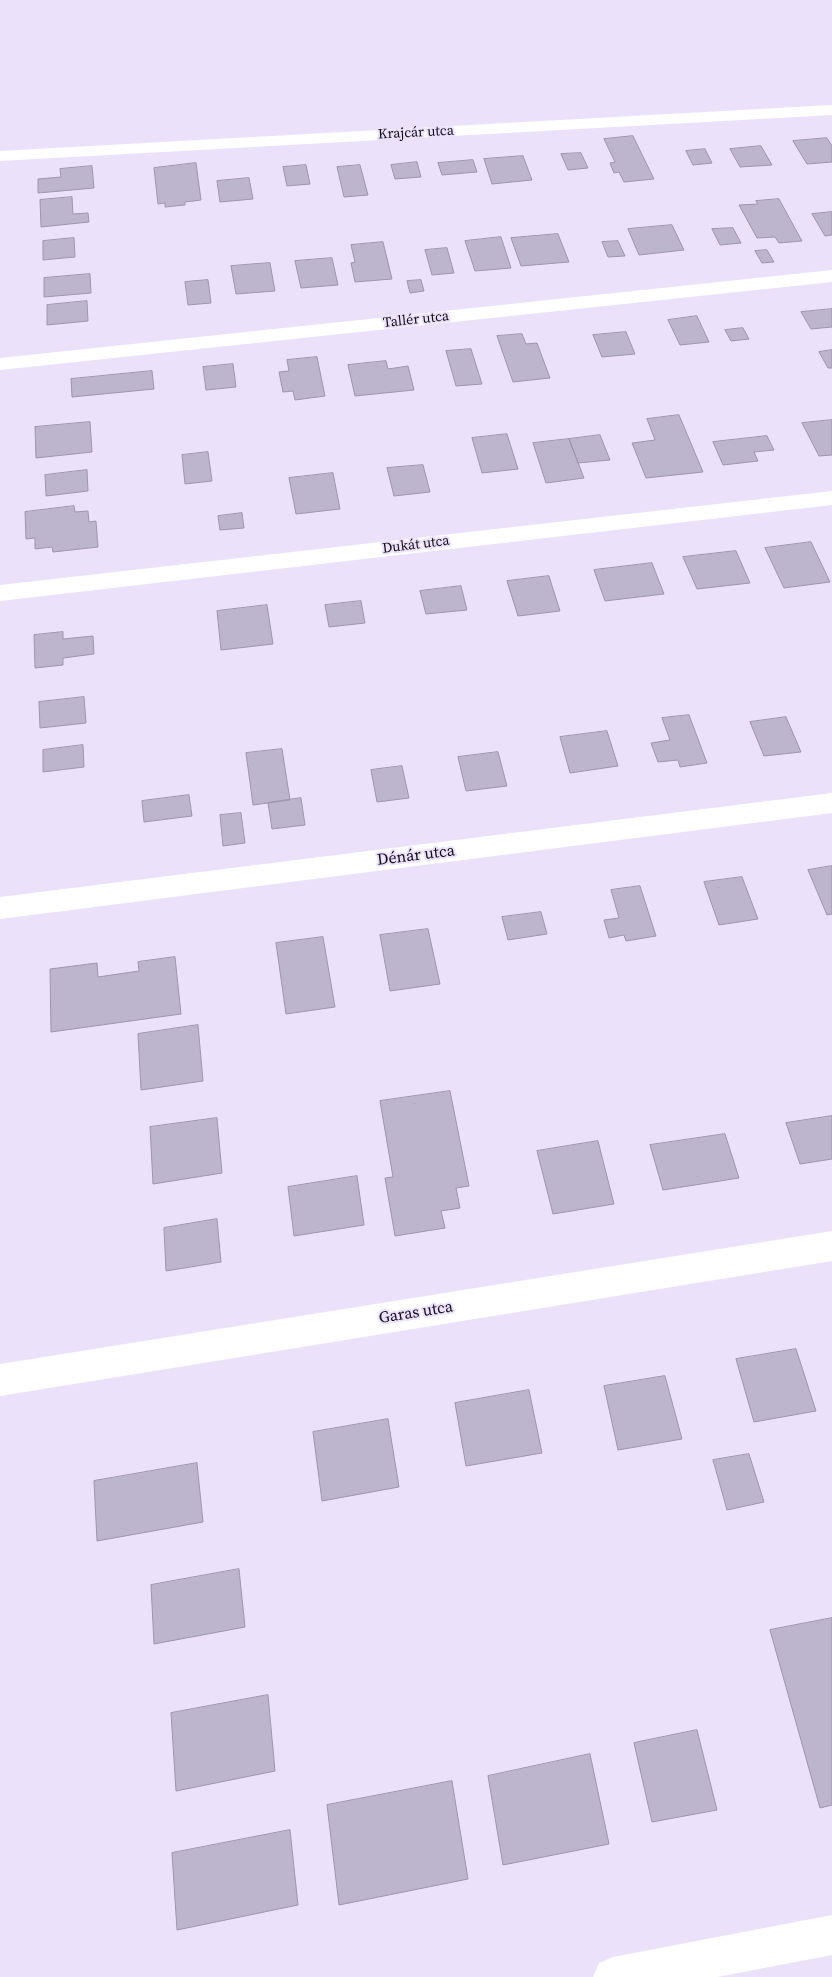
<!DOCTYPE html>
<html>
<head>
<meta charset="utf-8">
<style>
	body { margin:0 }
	canvas { display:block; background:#ebe1fb }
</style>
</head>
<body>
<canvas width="832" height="1977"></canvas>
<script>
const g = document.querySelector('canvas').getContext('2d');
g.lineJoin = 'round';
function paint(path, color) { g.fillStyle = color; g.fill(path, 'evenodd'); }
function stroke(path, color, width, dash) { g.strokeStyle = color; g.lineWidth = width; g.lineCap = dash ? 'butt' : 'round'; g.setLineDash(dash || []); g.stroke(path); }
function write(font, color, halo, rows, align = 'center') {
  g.font = font + ' "Source Serif 4",serif'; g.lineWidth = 4; g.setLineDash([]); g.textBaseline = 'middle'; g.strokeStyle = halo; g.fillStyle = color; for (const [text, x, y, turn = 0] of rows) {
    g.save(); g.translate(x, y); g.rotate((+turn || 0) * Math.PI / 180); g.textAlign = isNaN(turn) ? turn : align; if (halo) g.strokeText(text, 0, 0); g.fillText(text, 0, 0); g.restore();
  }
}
const building = new Path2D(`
	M633,136L654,179L624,182L619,172L614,173L610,163L615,162L604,139Z
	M827,138L832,146V162L807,164L793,141Z
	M761,146L772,165L740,167L730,149Z
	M705,149L712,163L693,165L686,151Z
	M581,153L588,168L568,170L561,154Z
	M523,156L532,180L492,184L484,159Z
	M473,160L477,172L442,175L438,163Z
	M417,162L421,177L395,179L391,165Z
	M196,163L201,200L185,202V205L165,207V203L158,204L154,168Z
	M306,165L310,184L287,186L283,167Z
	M360,165L368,195L344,197L337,167Z
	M92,166L94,188L38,193V179L61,177L60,169Z
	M249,178L253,199L220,202L217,181Z
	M72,197L73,214L88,213L89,222L41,227L40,200Z
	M779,199L802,241L779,243L775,237L757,238L739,205L758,204L756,201Z
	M832,212V235L825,236L812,214Z
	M672,225L684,250L639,255L628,229Z
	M733,228L741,243L720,245L712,229Z
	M558,234L569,262L521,266L511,238Z
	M501,237L511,268L475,271L465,241Z
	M74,238L75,257L43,260V241Z
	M618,241L625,256L608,257L602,242Z
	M383,242L392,279L355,282L351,263L355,262L351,245Z
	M447,248L454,273L432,275L425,250Z
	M767,250L774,262L762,263L755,251Z
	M332,258L338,285L301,288L295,261Z
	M270,263L275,291L236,294L231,266Z
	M90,274L91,293L44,297V278Z
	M208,280L211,303L188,305L185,282Z
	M421,280L424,291L410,293L407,281Z
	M87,301L88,321L47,325V305Z
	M832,309V327L811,329L801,312Z
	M697,316L709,342L680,345L668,320Z
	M743,328L749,339L731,341L725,330Z
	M626,332L635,354L602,357L593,335Z
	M522,334L526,344L537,343L550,378L513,382L497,336Z
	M471,349L482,384L456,386L446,351Z
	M832,350V368H828L819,352Z
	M317,357L325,396L295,400L293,391L283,392L279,372L289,371L287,360Z
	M386,361L388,369L408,366L414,390L355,396L348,365Z
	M233,364L236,387L206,390L203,367Z
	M152,371L154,389L72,397L71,379Z
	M679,415L703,472L646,478L632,443L655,440L647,419Z
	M832,420V455L819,456L802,423Z
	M90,422L92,452L36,458L35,427Z
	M507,434L518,469L482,473L472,438Z
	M600,435L610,460L578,463L569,439Z
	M767,436L774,450L754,452L758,461L723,465L713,442Z
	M569,439L584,478L546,483L533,443Z
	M208,452L212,481L185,484L182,455Z
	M423,465L430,492L394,496L387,468Z
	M87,470L88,491L46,496L45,475Z
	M333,473L340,509L296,514L289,478Z
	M74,506L75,512L88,511L89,522L96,521L98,547L53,552L52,547L35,549V538L26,539L25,512Z
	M242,513L244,528L220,530L218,516Z
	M811,542L830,582L784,588L765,548Z
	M736,551L750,583L697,589L683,557Z
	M652,563L664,594L605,601L594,570Z
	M549,576L560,611L518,616L507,581Z
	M461,586L467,610L426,614L420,591Z
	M361,601L365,623L329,627L325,605Z
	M267,605L273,644L221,650L217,611Z
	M63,632V639L93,636L94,654L63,658V665L35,668L34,635Z
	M84,697L86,723L40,728L39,702Z
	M689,715L707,763L680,767L678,760L658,762L651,743L670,740L662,718Z
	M786,717L801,752L764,756L750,722Z
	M607,731L618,766L570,773L560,737Z
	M83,745L84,767L43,772V750Z
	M282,749L290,800L253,805L246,753Z
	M498,752L507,786L466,791L458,757Z
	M402,766L409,798L377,802L371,770Z
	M189,795L192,816L144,822L142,801Z
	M301,798L305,825L272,829L268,803Z
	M241,813L245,843L223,846L220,815Z
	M832,866V914L827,915L808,870Z
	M742,877L758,919L719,925L704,882Z
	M640,886L656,936L626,941L624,935L609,938L604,920L619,918L611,890Z
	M541,912L547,934L508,940L502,917Z
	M428,929L440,984L390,991L380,935Z
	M323,937L335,1007L286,1014L276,943Z
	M175,957L181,1014L51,1032L50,969L97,963L98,977L139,971L138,962Z
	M198,1025L203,1081L141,1090L138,1034Z
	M450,1091L469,1186L456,1188L460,1208L441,1211L445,1228L395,1236L385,1178L393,1177L380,1101Z
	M832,1116V1159L800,1164L786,1123Z
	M217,1118L222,1173L153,1184L150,1127Z
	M725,1134L739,1178L663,1190L650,1145Z
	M598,1141L614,1204L553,1214L537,1151Z
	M357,1176L364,1225L294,1236L288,1187Z
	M217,1219L221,1262L166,1271L164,1228Z
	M796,1349L816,1411L754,1422L736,1359Z
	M665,1376L682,1439L618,1450L604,1386Z
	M529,1390L542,1453L466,1466L455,1403Z
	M388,1419L399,1487L322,1501L313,1432Z
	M749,1454L764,1502L727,1510L713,1460Z
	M197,1463L203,1522L97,1541L94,1481Z
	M239,1569L245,1627L154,1644L151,1585Z
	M832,1618V1805L820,1808L770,1630Z
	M268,1695L275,1771L176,1791L171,1713Z
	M697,1730L717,1810L652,1822L634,1743Z
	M590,1754L609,1844L503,1865L488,1776Z
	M452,1781L468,1879L339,1905L327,1805Z
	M290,1830L298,1905L177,1930L172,1853Z`);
const minor = new Path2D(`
	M832,105V115L0,161V151Z
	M832,270V282L0,370V358Z
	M832,491V505L0,601V585Z
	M832,793V813L0,919V897Z
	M832,1231V1261L0,1396V1364Z
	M832,1915V1955L717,1977H593L599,1963L613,1957Z`);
const farStreetnames = [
	["Krajcár utca",416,133,-3],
	["Tallér utca",416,320,-6],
	["Dukát utca",416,545,-7]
];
const streetNames = [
	["Dénár utca",416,856,-7],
	["Garas utca",416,1313,-9]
];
paint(building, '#bdb4cd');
stroke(building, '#9e95ad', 1);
paint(minor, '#fff');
write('14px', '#110e16', '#ebe1fb', farStreetnames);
write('16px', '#110e16', '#ebe1fb', streetNames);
</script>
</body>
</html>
